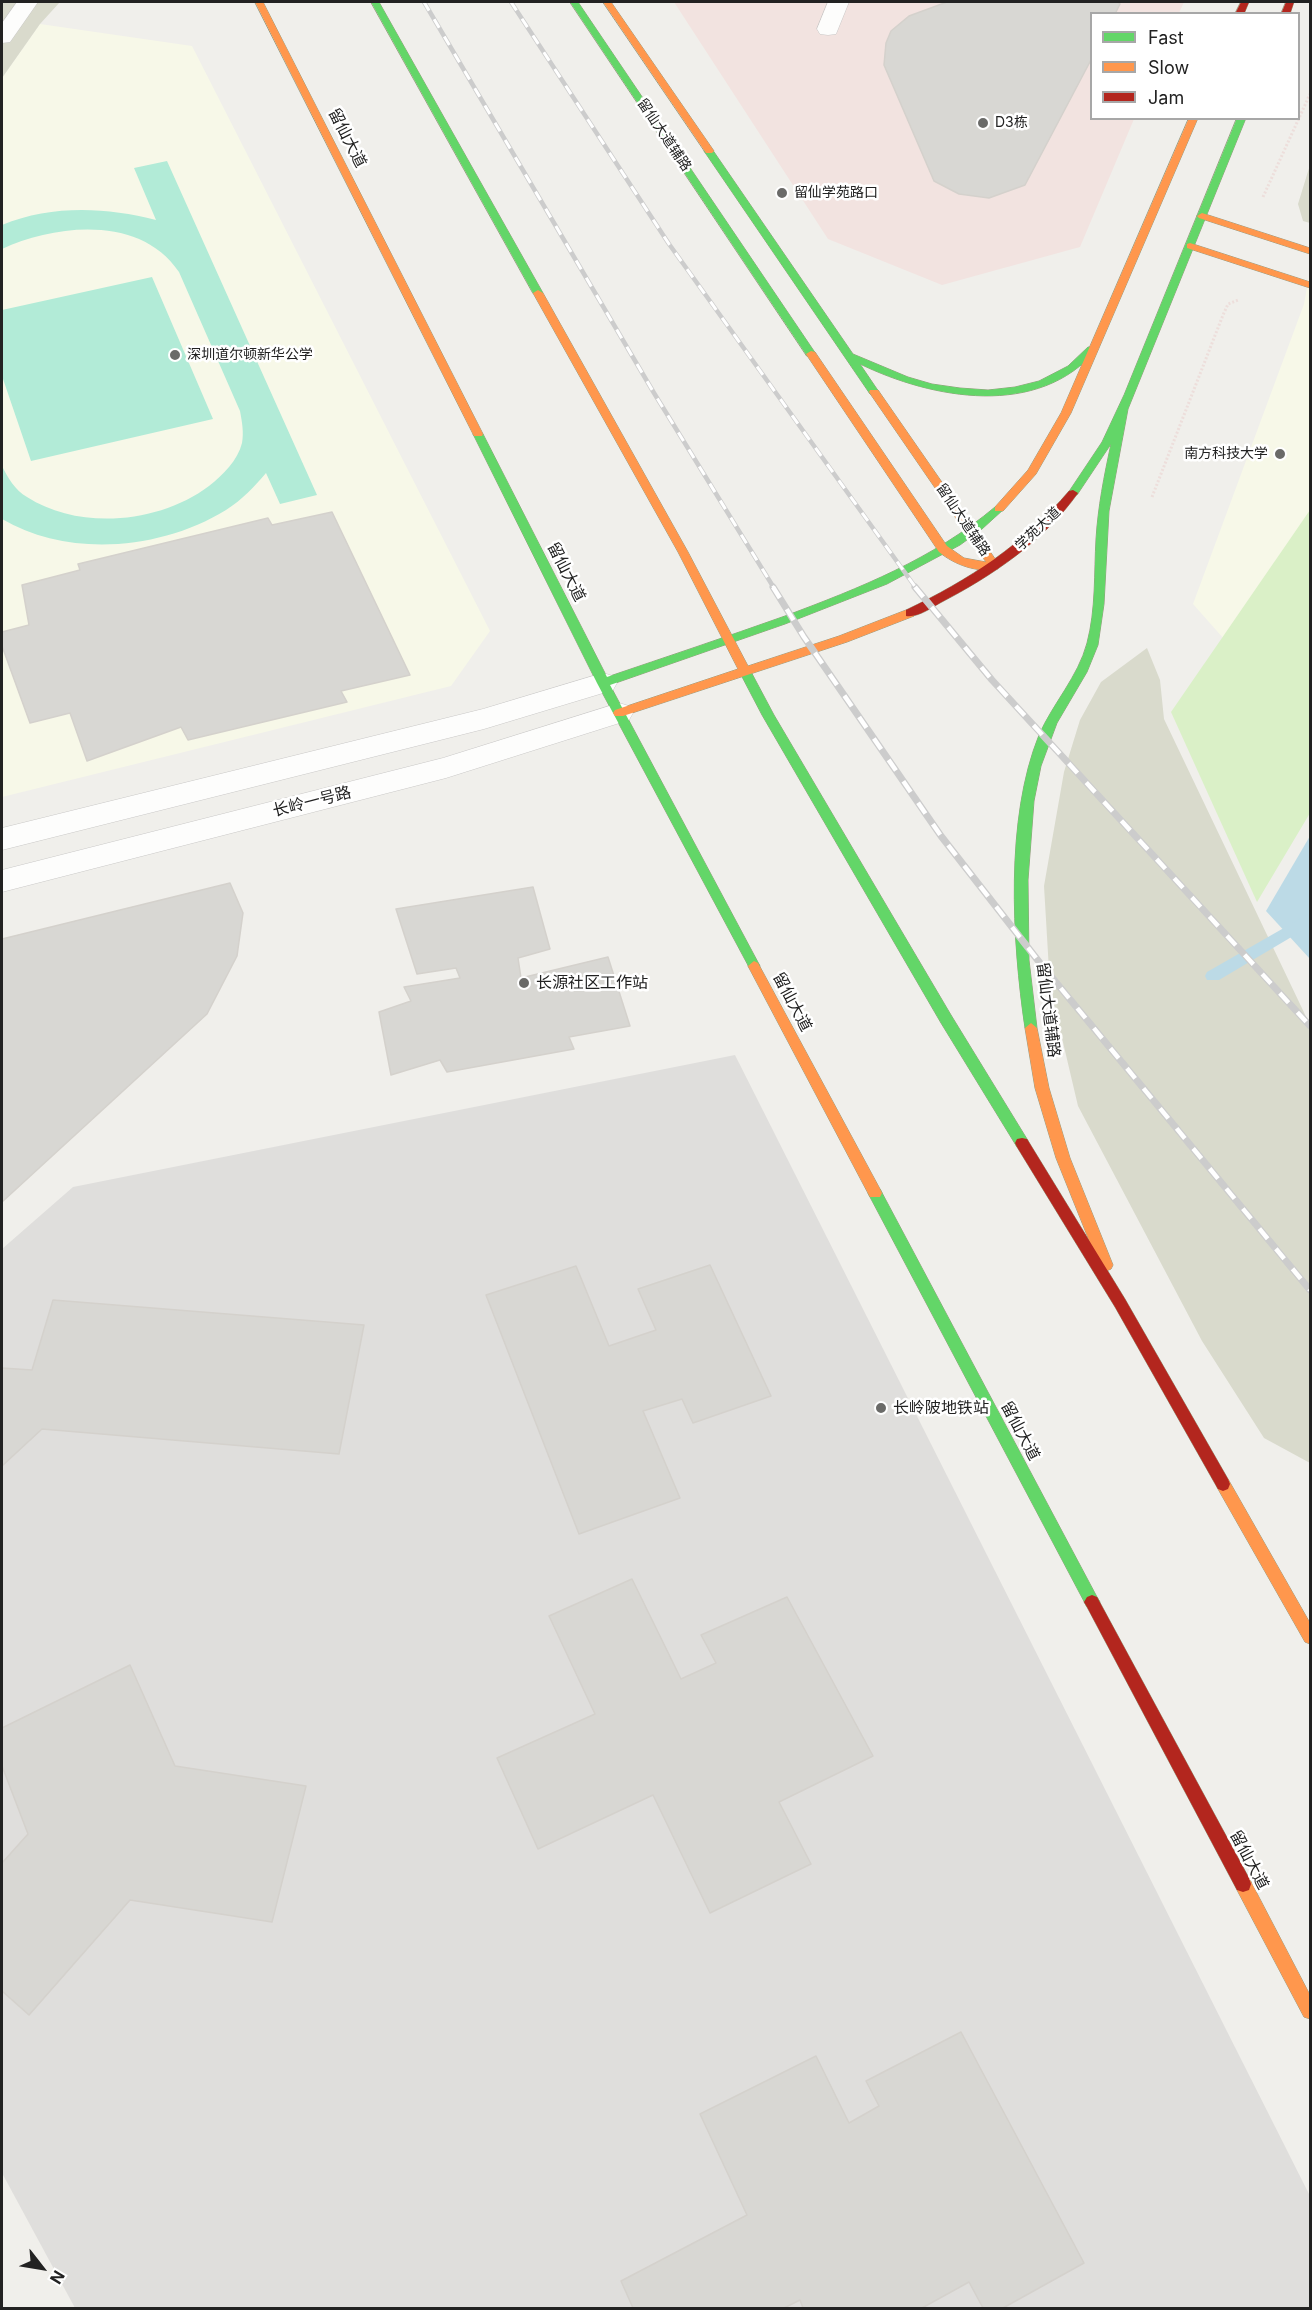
<!DOCTYPE html>
<html>
<head>
<meta charset="utf-8">
<style>
	body { margin:0 }
	#map { position:relative; width:1312px; height:2310px; overflow:hidden; background:#f0efeb; font-family:Inter,sans-serif }
	canvas { display:block }
	.frame { position:absolute; inset:0; border:3px solid #222; pointer-events:none }
	.legend { position:absolute; left:1090px; top:12px; width:210px; height:108px; box-sizing:border-box; background:#fff; border:2px solid #a7a7a7; margin:0; padding:8px 10px; list-style:none; font-size:18px; color:#222 }
	.legend li { display:flex; align-items:center; gap:12px; height:30px }
	.legend b { width:30px; border:2px solid #a7a7a7 }
	.north { position:absolute; left:12px; top:2238px; width:60px; height:60px; -webkit-text-stroke:4px #fff; paint-order:stroke; rotate:121deg; font-size:16px; font-weight:700; line-height:24px; text-align:center; color:#222 }
	.north::after { content:''; display:block; margin:auto; width:21px; height:27px; background:#222; clip-path:polygon(50% 0,100% 100%,50% 72%,0 100%) }
</style>
</head>
<body>
<div id="map">
<canvas width="1312" height="2310"></canvas>
<div class="frame"></div>
<ul class="legend">
<li><b style="height:8px;background:#63d668"></b>Fast</li>
<li><b style="height:8px;background:#ff974d"></b>Slow</li>
<li><b style="height:8px;background:#b3261e"></b>Jam</li>
</ul>
<div class="north">N</div>
</div>
<script>
const g = document.querySelector('canvas').getContext('2d');
g.lineJoin = 'round';
function paint(path, color) { g.fillStyle = color; g.fill(path, 'evenodd'); }
function stroke(path, color, width, dash) { g.strokeStyle = color; g.lineWidth = width; g.lineCap = dash ? 'butt' : 'round'; g.setLineDash(dash || []); g.stroke(path); }
function write(font, color, halo, rows, align = 'center') {
  g.font = font + ' Inter,"Noto Sans SC",sans-serif'; g.lineWidth = 5; g.setLineDash([]); g.textBaseline = 'middle'; g.strokeStyle = halo; g.fillStyle = color; for (const [text, x, y, turn = 0] of rows) {
    g.save(); g.translate(x, y); g.rotate((+turn || 0) * Math.PI / 180); g.textAlign = isNaN(turn) ? turn : align; if (halo) g.strokeText(text, 0, 0); g.fillText(text, 0, 0); g.restore();
  }
}
const residential = new Path2D(`
	M735,1055L1310,2196V2308H75L2,2173V1249L73,1187Z`);
const commercial = new Path2D(`
	M674,2H1184L1179,13L1092,14V118L1134,119L1080,247L942,285L828,239Z`);
const education = new Path2D(`
	M40,24L192,46L490,631L451,686L2,797V78Z
	M1310,271V736L1193,604L1304,304Z`);
const construction = new Path2D(`
	M2,2H60L40,24L2,78Z
	M1310,165V223L1303,221L1298,204Z
	M1147,648L1160,680L1164,719L1310,1025V1463L1264,1438L1202,1341L1078,1106L1050,987L1044,886L1064,772L1080,720L1101,682Z`);
const grass = new Path2D(`
	M1310,510V813L1257,902L1171,712Z`);
const pitch = new Path2D(`
	M167,161L317,495L280,504L266,473C254,487 242,500 226,510C161,550 68,558 2,519V466C8,478 15,490 27,497C80,531 160,523 209,486C223,475 238,460 242,443C244,432 242,422 240,411L179,272C141,215 56,224 2,249V225C51,205 105,207 156,220L134,168Z
	M152,277L213,419L31,461L2,376V310Z`);
const water = new Path2D(`
	M1310,836V959L1266,911Z`);
const stream = new Path2D(`
	M1310,913V926L1219,980H1207L1205,976L1207,972Z`);
const building = new Path2D(`
	M947,2H1118L1120,4L1115,14H1092V58L1025,185L989,198L959,194L934,181L884,65L886,43L891,31L909,16Z
	M332,512L410,675L341,691L347,702L188,740L181,727L87,761L70,713L30,723L2,646V632L29,625L22,585L80,570L78,564L268,518L272,525Z
	M230,883L243,913L237,956L207,1014L2,1202V939Z
	M533,887L550,949L518,958L521,978L608,957L630,1026L569,1037L574,1049L447,1072L440,1060L391,1075L379,1012L411,1001L404,987L460,978L456,968L417,974L396,909Z
	M710,1265L771,1396L693,1423L682,1399L643,1411L680,1498L579,1534L486,1295L576,1266L609,1346L656,1330L638,1289Z
	M53,1300L364,1325L339,1454L42,1429L2,1466V1368L32,1370Z
	M632,1579L681,1679L716,1663L701,1635L787,1597L873,1756L779,1802L811,1864L710,1913L653,1795L538,1849L497,1758L595,1714L549,1616Z
	M130,1665L175,1766L306,1786L272,1922L130,1900L29,2015L2,1991V1863L28,1834L2,1766V1728Z
	M961,2032L1084,2263L1003,2308H983L969,2282L922,2308H803L800,2300L784,2308H633L621,2281L747,2215L700,2114L816,2056L849,2123L879,2106L866,2081Z`);
const path = new Path2D(`
	M1263,197L1310,94
	M1152,497L1223,315L1228,304L1238,300`);
const street = new Path2D(`
	M17,2H38L10,42L2,43V23Z
	M828,2H849L836,34L828,35L820,34L817,29Z
	M603,673L613,676L617,683L613,690L484,729L2,850V828L483,709Z
	M619,703L629,706L633,713L629,720L446,778L2,892V870L443,758Z`);
const fast = new Path2D(`
	M371,2H379L543,293L541,295L533,293Z
	M570,2H578L816,354L815,356H807Z
	M1237,118H1246L1128,409L1109,511L1104,604L1098,645L1087,672L1057,723L1041,766L1034,801L1028,880L1029,960L1037,1028L1031,1033L1025,1028C1012,940 1005,819 1039,735C1053,703 1078,677 1087,643C1096,609 1094,573 1096,539C1098,507 1104,476 1111,444L1077,495H1069L1068,493L1102,442L1124,395Z
	M706,149H712L853,354L908,377L932,384L960,388L988,390L1015,387L1039,381L1068,366L1088,347H1096L1097,349C1039,419 932,399 860,364L879,392L878,394H870L704,151Z
	M478,431L483,434L607,677C666,657 726,637 785,616C860,588 933,559 995,507L999,505L1004,509L982,529L960,545L887,584L785,624L610,685L760,966L758,969H750L597,683L473,434Z
	M745,667L749,668L774,715L951,1015L1027,1139L1029,1143L1027,1147H1017L941,1023L762,715L739,671Z
	M875,1187L880,1189L1097,1597L1100,1602L1097,1607L1092,1609L1087,1607L870,1197L868,1193L870,1189Z`);
const slow = new Path2D(`
	M255,2H263L483,434L482,436H474L473,434Z
	M603,2H611L714,151L712,153H706Z
	M1189,118H1198L1071,413L1036,474L1003,511H995V507L1028,470L1061,413Z
	M1202,213L1310,248V254L1199,218L1197,216Z
	M1190,243L1310,282V288L1187,248V244Z
	M538,290L543,293L688,552L748,666L839,636L906,610H914V616L847,642L623,716H615L613,713L615,710L738,669L678,552L533,293Z
	M811,351L815,352L947,546L964,558L986,562L869,392L870,390H878L998,563V569C977,573 955,565 939,552L806,354Z
	M754,961L758,963L880,1189L882,1193L880,1197H870L748,966Z
	M1031,1023L1037,1028L1049,1088L1070,1158L1113,1265L1111,1269L1106,1271L1101,1269L1099,1265L1056,1158L1035,1088L1025,1028Z
	M1223,1477L1228,1479L1310,1623V1644L1305,1642L1218,1489L1216,1484L1218,1479Z
	M1243,1876L1249,1878L1310,1995V2019L1304,2017L1237,1890L1235,1884L1237,1878Z`);
const jam = new Path2D(`
	M1241,2H1249L1244,14H1235Z
	M1286,2H1294L1290,14H1281Z
	M1073,490L1078,493C1044,541 992,576 940,603C931,608 917,618 906,616V610C969,580 1024,544 1069,491Z
	M1022,1138L1027,1139L1125,1299L1228,1479L1230,1484L1228,1489L1223,1491L1218,1489L1115,1307L1017,1147L1015,1143L1017,1139Z
	M1092,1595L1097,1597L1249,1878L1251,1884L1249,1890L1243,1892L1237,1890L1087,1607L1084,1602L1087,1597Z`);
const railFar1 = new Path2D(`
	M424,2L654,393L774,588
	M511,2L669,244L916,588`);
const rail = new Path2D(`
	M773,587L804,637L941,836L1040,963L1310,1290
	M915,587L992,680L1310,1026`);
const markers = [
	[983,123,6,"#6a6a68"],
	[782,193,6,"#6a6a68"],
	[175,355,6,"#6a6a68"],
	[1280,454,6,"#6a6a68"],
	[524,983,6,"#6a6a68"],
	[881,1408,6,"#6a6a68"]
];
const farPoinames = [
	["D3栋",995,123],
	["留仙学苑路口",794,193],
	["深圳道尔顿新华公学",187,355],
	["南方科技大学",1268,454,"right"]
];
const farStreetnames = [
	["留仙大道辅路",664,135,56],
	["留仙大道辅路",963,520,56],
	["学苑大道",1038,529,-43]
];
const streetNames = [
	["留仙大道",347,138,63],
	["留仙大道",566,572,63],
	["长岭一号路",312,802,-14],
	["留仙大道",792,1002,62],
	["留仙大道辅路",1048,1010,83],
	["留仙大道",1020,1431,62],
	["留仙大道",1249,1860,62]
];
const poiNames = [
	["长源社区工作站",536,983],
	["长岭陂地铁站",893,1408]
];
paint(residential, '#dfdedc');
paint(commercial, '#f2e3e0');
paint(education, '#f7f8e8');
paint(construction, '#d9dacc');
paint(grass, '#daf0c7');
paint(pitch, '#b2ebd7');
paint(water, '#bcdae6');
paint(stream, '#bcdae6');
paint(building, '#d8d7d3');
stroke(building, '#d4d1cc', 1.5);
stroke(street, '#c9c8c7', 1);
stroke(fast, '#989c81', 1);
stroke(slow, '#989c81', 1);
stroke(jam, '#989c81', 1);
stroke(path, '#eddedb', 3, [2, 2]);
paint(street, '#fdfdfc');
paint(fast, '#63d668');
paint(slow, '#ff974d');
paint(jam, '#b3261e');
stroke(railFar1, '#ccc', 4.5);
stroke(rail, '#ccc', 7);
stroke(railFar1, '#fff', 3, [10]);
stroke(rail, '#fff', 4.5, [13]);
for (const [x, y, r, color] of markers) { const dot = new Path2D(); dot.arc(x, y, r, 0, 2 * Math.PI); g.fillStyle = color; g.fill(dot); stroke(dot, '#fff', 2); }
write('14px', '#222', '#fff', farPoinames, 'left');
write('14px', '#222', '#fff', farStreetnames);
write('16px', '#222', '#fff', streetNames);
write('16px', '#222', '#fff', poiNames, 'left');
</script>
</body>
</html>
